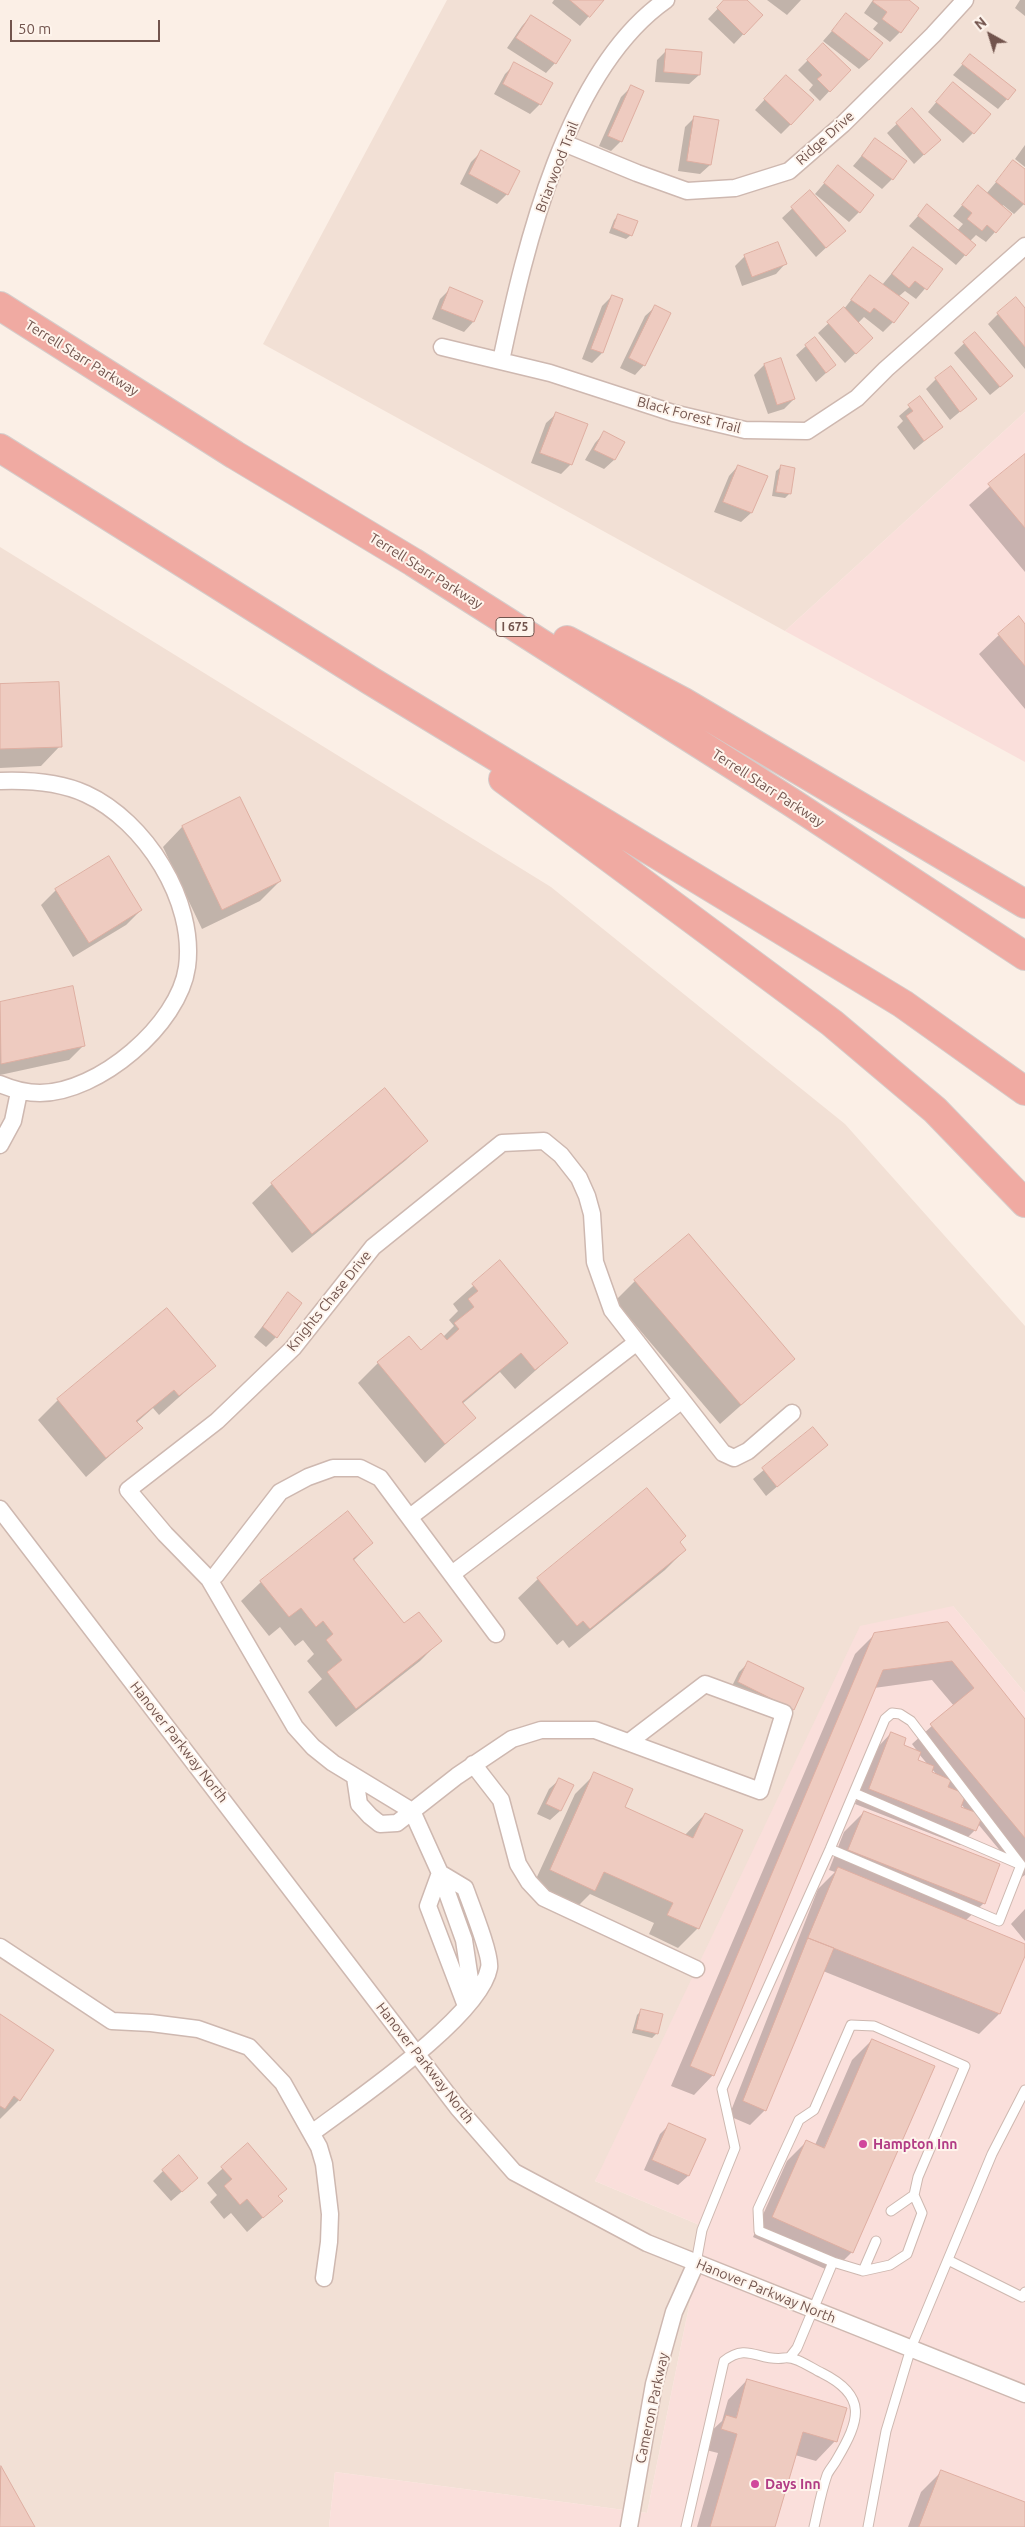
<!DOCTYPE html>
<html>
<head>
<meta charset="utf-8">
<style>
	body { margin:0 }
	#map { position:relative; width:1025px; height:2527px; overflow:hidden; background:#fbefe6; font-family:Ubuntu,sans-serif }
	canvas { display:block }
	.north { position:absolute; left:965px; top:10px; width:50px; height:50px; -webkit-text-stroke:4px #fef4ec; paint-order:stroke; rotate:321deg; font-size:14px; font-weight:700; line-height:20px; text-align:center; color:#72544d }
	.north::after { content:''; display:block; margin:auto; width:18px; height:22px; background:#72544d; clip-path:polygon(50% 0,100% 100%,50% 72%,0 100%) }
	.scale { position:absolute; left:10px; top:20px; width:150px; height:22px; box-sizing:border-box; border:2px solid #72544d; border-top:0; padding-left:6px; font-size:15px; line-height:18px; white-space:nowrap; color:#72544d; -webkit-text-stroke:4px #fef4ec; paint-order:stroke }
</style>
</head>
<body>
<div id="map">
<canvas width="1025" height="2527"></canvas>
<div class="north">N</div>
<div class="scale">50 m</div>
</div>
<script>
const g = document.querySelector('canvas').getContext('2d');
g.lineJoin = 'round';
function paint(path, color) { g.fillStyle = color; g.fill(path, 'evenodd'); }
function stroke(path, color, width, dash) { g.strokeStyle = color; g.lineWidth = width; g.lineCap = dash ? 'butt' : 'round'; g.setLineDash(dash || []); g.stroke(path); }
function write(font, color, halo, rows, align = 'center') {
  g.font = font + ' Ubuntu,sans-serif'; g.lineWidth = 4; g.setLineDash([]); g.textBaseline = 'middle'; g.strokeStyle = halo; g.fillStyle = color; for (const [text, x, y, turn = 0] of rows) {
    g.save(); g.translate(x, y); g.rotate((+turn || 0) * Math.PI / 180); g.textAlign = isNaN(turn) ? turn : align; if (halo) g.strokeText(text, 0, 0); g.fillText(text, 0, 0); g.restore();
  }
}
const residential = new Path2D(`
	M447,0H1025V412L785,631L263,344Z
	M0,547L551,887L845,1124L1025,1326V1693L953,1606L595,2181L709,2229L699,2257L647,2513L335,2472L329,2527H0Z`);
const commercial = new Path2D(`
	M1025,412V762L785,631Z
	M953,1606L1025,1693V2527H329L335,2472L647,2513L699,2257L709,2229L595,2181L860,1626Z`);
const shadow = new Path2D(`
	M554,0H603L580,26L552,3Z
	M726,0H745L761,15L734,44L708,19Z
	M767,0H801L787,15Z
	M873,0H907L900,32L890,42L873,29L878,23L864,13Z
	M1020,0H1025V16L1015,8Z
	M846,15L869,60L859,69L823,41Z
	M531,16L555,63L546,73L507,48L522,26Z
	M823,45L849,70L820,101L809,90L813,85L798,70Z
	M667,50L699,75L689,84L655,82L657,60Z
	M970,56L1007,99L998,109L953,75Z
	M515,64L540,104L530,114L494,94L505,74Z
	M777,86L791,124L781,134L755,110Z
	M631,87L621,141L611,151L599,146L621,97Z
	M943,94L973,133L963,143L928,112Z
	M912,110L939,140L914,164L887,133Z
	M695,117L710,165L700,174L678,171L685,127Z
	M875,140L892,179L882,189L853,166Z
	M1025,145V167L1015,159Z
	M481,152L507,194L497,204L460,184L471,162Z
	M1013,162L1025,171V203L1014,214L1003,205L1002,207L1011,214L986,242L976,235L970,241L965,255L956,265L909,226L927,206L957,231L963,224L953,216L969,197L986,194Z
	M838,167L859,212L849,222L815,194Z
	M810,192L844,231L816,257L782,218Z
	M619,215L631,235L626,239L609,233L614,220Z
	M913,248L941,270L916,299L905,291L898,297L893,322L883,332L864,317L858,323L861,348L845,363L818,333L844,309L870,276L882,285Z
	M745,256L785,264L776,274L742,286L735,266Z
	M450,289L473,322L464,332L432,319L440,299Z
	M612,296L621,300L602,353L592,363L582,359L602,306Z
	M655,307L644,365L635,375L620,368L645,316Z
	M1025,310V369L988,324L998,314Z
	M975,333L1001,386L990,395L954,353Z
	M806,346L835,365L816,382L796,355Z
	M781,360L794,399L784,409L768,414L754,375L764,365Z
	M936,379L975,399L950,420L926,389Z
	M920,398L941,427L914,450L897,427L903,421L899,416Z
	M556,414L571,464L561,474L531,463L546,423Z
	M604,433L623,443L614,460L604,469L585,460L595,443Z
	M1025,455V572L969,505Z
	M738,466L751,513L741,522L714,512L729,476Z
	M781,467L790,493L785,498L772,496L776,471Z
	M1025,626V709L979,654L999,635Z
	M0,686L60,746L41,766L0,768Z
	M240,799L280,881L260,901L202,929L163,847L182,827Z
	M56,890L141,910L126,925L73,957L41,905Z
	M72,988L84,1045L69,1060L0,1075V1004Z
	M426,1141L406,1160L292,1253L252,1203L272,1184Z
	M500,1262L566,1343L515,1389L500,1372L462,1404L474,1418L425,1463L358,1383L378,1363L420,1352L443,1337L454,1326L449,1320L458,1311L453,1304Z
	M635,1281L793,1359L720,1424L615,1301Z
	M288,1294L276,1337L266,1347L254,1337Z
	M166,1309L214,1366L159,1415L153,1408L136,1423L141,1428L86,1477L38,1420L58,1400Z
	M813,1429L826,1445L766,1496L753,1479Z
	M678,1542L685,1550L665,1570L569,1648L563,1640L557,1645L518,1598L538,1579Z
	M371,1543L353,1561L404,1625L440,1641L420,1661L336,1727L308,1692L322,1679L307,1661L314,1654L303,1640L295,1646L280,1627L269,1636L241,1601L261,1582Z
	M947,1624L1025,1721V1875L1022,1877L978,1824L975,1830L960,1845L855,1804L877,1748L891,1733L902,1746L918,1752L912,1744L954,1706L932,1680L874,1688L713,2075L694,2095L671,2086L855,1654L875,1634ZM919,1754L929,1766L917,1761ZM932,1769L938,1776L930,1773ZM961,1804L966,1810L959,1807Z
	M749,1662L792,1709L783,1719L729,1692L739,1672Z
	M595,1774L623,1807L685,1835L705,1814L698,1928L678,1948L649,1934L654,1923L590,1894L574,1910L531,1890L575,1794Z
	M559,1780L572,1786L560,1811L550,1820L537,1814L549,1789Z
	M864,1812L984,1903L965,1921L1025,1946V1953L999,2014L979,2034L823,1971L765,2110L750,2125L729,2116L818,1889L835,1872L829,1870L844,1832Z
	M1025,1909V1941L1011,1924Z
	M641,2011L657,2033L652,2038L632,2033L637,2015Z
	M0,2016L19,2100L0,2119Z
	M872,2040L852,2252L832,2272L753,2237L787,2161L807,2141L815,2145L852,2060Z
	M670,2124L688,2176L678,2185L644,2170L660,2134Z
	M248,2145L281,2201L247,2232L231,2213L224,2219L210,2202L217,2195L207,2183Z
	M163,2171L187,2187L171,2201L153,2181Z
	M747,2380L835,2441L816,2461L795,2455L774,2527H697L718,2453L702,2449L706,2436L722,2421L728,2400Z
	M0,2467L33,2527H0Z
	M941,2472L1025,2503V2527H908L921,2492Z`);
const building = new Path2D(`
	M570,0H604L590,17Z
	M724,0H747L763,15L744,35L717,8Z
	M874,0H909L919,8L901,33L882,19L887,12L873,2Z
	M846,13L883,43L869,60L832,31Z
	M531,15L571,40L556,64L516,38Z
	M823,43L851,70L830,92L817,79L822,75L807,60Z
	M666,49L702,52L700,75L664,72Z
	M970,54L1016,90L1008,100L962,64Z
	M514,62L553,83L541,105L503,84Z
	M786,75L814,100L791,125L764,99Z
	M953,82L991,114L974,134L936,102Z
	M631,85L644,91L622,142L608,136Z
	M912,108L941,140L924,155L896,123Z
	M694,116L719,120L711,165L687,161Z
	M875,138L907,161L893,180L862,156Z
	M481,150L520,171L508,195L469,174Z
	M1013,160L1025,169V205L996,182Z
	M838,165L874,195L860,213L824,183Z
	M978,185L1012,214L996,233L987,225L982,231L967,219L972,213L962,205Z
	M810,190L846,231L826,248L791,207Z
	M927,204L976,245L966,256L918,216Z
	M618,214L638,221L632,236L613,228Z
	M778,242L787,264L752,277L744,255Z
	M913,247L943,269L927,290L915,281L909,288L892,274Z
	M870,275L909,303L894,323L874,308L870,313L851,300Z
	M450,287L483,301L474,322L441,309Z
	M612,295L623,299L603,353L591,349Z
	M1016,297L1025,308V347L997,313Z
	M655,305L671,313L645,366L629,358Z
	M844,307L873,338L856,354L827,322Z
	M975,332L1013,376L1000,387L963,342Z
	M815,337L836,365L826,373L805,345Z
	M781,358L795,399L777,405L764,364Z
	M951,366L977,399L960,412L935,378Z
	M920,396L943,427L924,441L906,416L913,411L908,405Z
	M556,412L588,424L572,465L540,453Z
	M604,431L625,442L615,460L594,450Z
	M1025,454V528L988,484Z
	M738,465L768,476L752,513L723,502Z
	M781,465L795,468L791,494L776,492Z
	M1019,616L1025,624V666L998,634Z
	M59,682L62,747L0,749V684Z
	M240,797L281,881L222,910L182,826Z
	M109,856L142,910L89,943L55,889Z
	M73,986L85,1046L1,1064L0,1002Z
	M385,1088L428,1141L312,1234L271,1183Z
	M689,1234L795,1359L741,1405L634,1280Z
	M500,1260L568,1343L535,1370L521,1353L462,1402L476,1418L445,1444L377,1362L409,1336L421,1350L441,1333L447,1340L459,1329L454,1323L474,1307L468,1299L478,1291L472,1284Z
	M288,1292L302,1303L277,1338L263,1327Z
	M167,1308L216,1366L179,1396L174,1390L136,1421L143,1428L106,1458L57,1399Z
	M813,1427L828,1445L777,1487L762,1468Z
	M647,1488L686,1536L680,1542L686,1550L590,1629L583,1621L577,1626L537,1578Z
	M348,1511L373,1543L353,1559L404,1623L419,1612L442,1641L356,1709L327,1672L342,1660L326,1640L333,1634L323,1621L316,1627L301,1608L289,1617L260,1581Z
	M948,1622L1025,1719V1838L930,1724L974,1688L952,1661L883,1670L714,2076L690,2066L874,1633Z
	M748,1661L804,1688L794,1710L738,1682Z
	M891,1732L906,1738L904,1745L921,1752L918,1760L934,1766L932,1772L951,1780L948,1787L966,1794L961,1807L983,1815L976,1831L869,1789Z
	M594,1772L633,1789L625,1807L693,1838L705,1813L743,1830L699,1929L667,1915L673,1903L604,1872L595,1891L550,1870Z
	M559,1778L574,1785L561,1811L546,1804Z
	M864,1811L1000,1864L985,1904L848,1850Z
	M838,1867L1025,1944V1956L1000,2014L808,1938Z
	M808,1938L834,1948L766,2111L743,2101Z
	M641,2009L663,2014L658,2034L636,2029Z
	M0,2014L54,2050L20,2101L14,2096L5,2109L0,2106Z
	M872,2039L935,2066L853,2253L772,2217L806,2140L824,2148Z
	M669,2123L706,2139L689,2176L652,2160Z
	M248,2143L287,2189L278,2196L283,2201L263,2218L247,2199L240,2205L224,2186L232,2179L221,2167Z
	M179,2155L198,2178L182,2192L162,2170Z
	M747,2379L847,2408L837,2442L803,2432L775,2527H710L737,2434L721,2429L726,2415L736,2418Z
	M1,2466L35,2527H0Z
	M941,2470L1025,2502V2527H919Z`);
const service = new Path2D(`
	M854,1793L1019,1864
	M891,2211L914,2195
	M948,2260L1022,2297L1025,2292
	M696,2263L702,2230L735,2148L722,2089L830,1849L885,1719L892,1713L900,1714L911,1721L1021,1865L999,1921L830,1849
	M863,2271L876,2241
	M790,2357L797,2348L833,2262L863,2271L890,2265L907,2254L922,2213L914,2195L918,2177L965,2066L874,2026L851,2025L814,2110L799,2120L758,2209L759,2231L833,2262
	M686,2527L724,2361C748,2342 759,2362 784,2358C796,2356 811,2368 822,2373C868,2396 860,2420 837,2459C834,2465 829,2470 827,2475C821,2492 818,2510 814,2527
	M868,2527L886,2431L911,2348L992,2154L1025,2090`);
const minor = new Path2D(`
	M564,143L637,173L687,191L735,188L789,171L843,124L933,35L965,0
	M442,347L550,373L673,413L745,430L807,431L857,398L886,369L1025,246
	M501,361C525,247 566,70 666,0
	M0,781C28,780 60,782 86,794C145,821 196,901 187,967C179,1025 98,1093 40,1093C25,1093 14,1090 0,1084
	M0,1145L13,1121L19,1092
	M0,1509L458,2108L514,2172L647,2243L1025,2394
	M410,1517L637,1342
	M452,1574L681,1401
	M209,1579L216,1575L280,1492L308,1477L333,1468H360L380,1478L496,1634
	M473,1764L501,1800L518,1864L529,1882L544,1898L696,1969
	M355,1777L359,1804L370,1816L380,1824L397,1823L457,1776L512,1739L541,1730H595L760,1791L784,1713L705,1684L629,1742
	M440,1873L428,1906L466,2006
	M0,1947L112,2021L151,2023L198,2029L249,2047L283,2083L319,2147L324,2164L330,2214L329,2242L324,2278
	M466,2006L471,1986L464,1940L440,1873L412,1811L333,1763L313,1747L295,1727L209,1579L165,1534L128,1490L217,1421L293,1348L373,1247L502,1143L544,1141L561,1155L579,1178L587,1196L592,1214L595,1262L612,1310L723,1453L734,1458L748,1451L792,1413
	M312,2133C353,2102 480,2017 489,1968C492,1957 470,1902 465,1888L440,1873
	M629,2527L654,2384L674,2312L696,2263`);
const motorway = new Path2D(`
	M0,306L235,455L413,562L791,802L1025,956
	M0,448L371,681L903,1004L1025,1091
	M567,640L682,701L1025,904
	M503,779L832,1023L935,1110L1025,1203`);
const markers = [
	[863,2144,5,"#d1479c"],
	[755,2484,5,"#d1479c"]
];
const shields = [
	[515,627,38]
];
const shieldNames = [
	["I 675",515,627]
];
const streetNames = [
	["Ridge Drive",825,138,-42],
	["Briarwood Trail",557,167,-69],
	["Terrell Starr Parkway",82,358,32],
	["Black Forest Trail",689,415,15],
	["Terrell Starr Parkway",426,571,32],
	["Terrell Starr Parkway",768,788,33],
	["Knights Chase Drive",329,1301,-51],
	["Hanover Parkway North",179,1742,52],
	["Hanover Parkway North",425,2063,52],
	["Hanover Parkway North",766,2291,22],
	["Cameron Parkway",652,2408,-78]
];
const hotelNames = [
	["Hampton Inn",873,2144],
	["Days Inn",765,2484]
];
paint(residential, '#f2e0d5');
paint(commercial, '#fadfdb');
paint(shadow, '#0003');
paint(building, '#eecbc0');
stroke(building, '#dfafa2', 1);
stroke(service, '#ceb8b0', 11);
stroke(minor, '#ceb8b0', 19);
stroke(motorway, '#d5ccca', 30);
stroke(service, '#fff', 9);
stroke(minor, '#fff', 16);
stroke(motorway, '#f0aaa2', 28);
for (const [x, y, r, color] of markers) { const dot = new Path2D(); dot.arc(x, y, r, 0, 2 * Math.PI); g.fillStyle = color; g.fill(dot); stroke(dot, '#fef4ec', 2); }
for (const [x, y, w] of shields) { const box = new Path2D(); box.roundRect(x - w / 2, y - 9.5, w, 19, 4); g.fillStyle = '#fef4ec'; g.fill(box); stroke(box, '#72544d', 1); }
write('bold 12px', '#72544d', null, shieldNames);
write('14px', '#72544d', '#fef4ec', streetNames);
write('bold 14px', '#b23c85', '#fef4ec', hotelNames, 'left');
</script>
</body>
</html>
